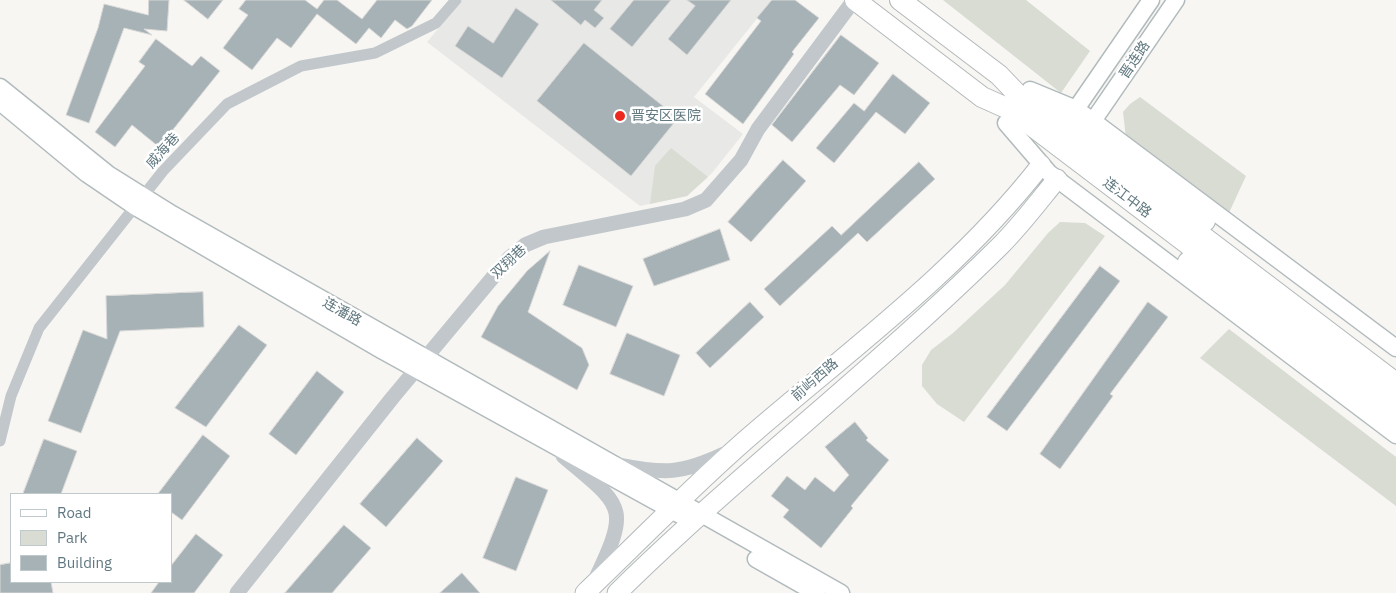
<!DOCTYPE html>
<html>
<head>
<meta charset="utf-8">
<style>
	body { margin:0 }
	#map { position:relative; width:1396px; height:593px; overflow:hidden; background:#f7f6f3; font-family:"IBM Plex Sans",sans-serif }
	canvas { display:block }
	.legend { position:absolute; left:10px; top:493px; width:162px; height:90px; box-sizing:border-box; background:#fff; border:1px solid #bfc9cc; margin:0; padding:6px 9px; list-style:none; font-size:15px; color:#607880 }
	.legend li { display:flex; align-items:center; gap:10px; height:25px }
	.legend b { width:25px; border:1px solid #bfc9cc }
</style>
</head>
<body>
<div id="map">
<canvas width="1396" height="593"></canvas>
<ul class="legend">
<li><b style="height:6px;background:#fff"></b>Road</li>
<li><b style="height:14px;background:#d8dcd2"></b>Park</li>
<li><b style="height:14px;background:#a6b2b6"></b>Building</li>
</ul>
</div>
<script>
const g = document.querySelector('canvas').getContext('2d');
g.lineJoin = 'round';
function paint(path, color) { g.fillStyle = color; g.fill(path, 'evenodd'); }
function stroke(path, color, width, dash) { g.strokeStyle = color; g.lineWidth = width; g.lineCap = dash ? 'butt' : 'round'; g.setLineDash(dash || []); g.stroke(path); }
function write(font, color, halo, rows, align = 'center') {
  g.font = font + ' "IBM Plex Sans","Noto Sans SC",sans-serif'; g.lineWidth = 5; g.setLineDash([]); g.textBaseline = 'middle'; g.strokeStyle = halo; g.fillStyle = color; for (const [text, x, y, turn = 0] of rows) {
    g.save(); g.translate(x, y); g.rotate((+turn || 0) * Math.PI / 180); g.textAlign = isNaN(turn) ? turn : align; if (halo) g.strokeText(text, 0, 0); g.fillText(text, 0, 0); g.restore();
  }
}
const built = new Path2D(`
	M462,0H772L694,97L743,134L712,173L687,196L640,206L427,42Z`);
const green = new Path2D(`
	M943,0H1026L1090,51L1061,93Z
	M1140,97L1246,176L1227,217L1126,138L1123,112L1130,104Z
	M671,148L708,177L687,196L650,204L655,166Z
	M1060,222L1085,223L1105,236L964,422L937,404L922,386V365L931,350L953,333L1005,285L1048,233Z
	M1229,329L1396,457V506L1200,358Z`);
const building = new Path2D(`
	M149,0H169L167,31L144,29L152,35L124,28L89,123L66,115L98,28L104,4L148,15Z
	M184,0H223L208,19Z
	M246,0H305L317,9L324,0H337L362,19L377,0H432L412,26L407,29L395,20L381,38L369,28L356,44L317,14L291,48L277,38L252,70L223,48L248,15L239,9Z
	M551,0H602L594,10L604,18L595,28L585,20L581,25Z
	M634,0H671L632,47L610,29Z
	M687,0H731L687,55L668,39L695,6Z
	M772,0H795L819,18L792,52L794,54L743,124L705,94L761,21L757,18Z
	M516,8L539,24L502,78L455,46L468,26L493,43Z
	M841,35L879,63L854,95L840,85L792,142L772,125Z
	M156,39L192,66L201,56L220,71L159,147L132,125L115,147L95,132L145,66L139,62Z
	M584,43L678,118L631,176L537,101Z
	M893,74L930,103L905,134L876,112L834,163L816,148L854,103L864,111Z
	M783,160L806,181L751,242L728,222Z
	M919,162L935,179L867,242L858,233L780,306L764,289L832,226L841,235Z
	M720,229L730,260L654,286L643,259Z
	M550,251L528,312L582,348L589,365L577,390L481,337L498,306L527,271Z
	M579,265L633,286L616,327L563,305Z
	M1100,266L1120,281L1007,431L987,417Z
	M203,292L204,327L120,331L81,433L48,421L83,330L107,339L106,296Z
	M750,302L764,317L710,368L696,353Z
	M1148,302L1168,317L1110,394L1113,396L1060,469L1040,454Z
	M239,325L267,345L206,427L175,408Z
	M627,333L680,355L664,396L610,374Z
	M317,371L344,392L296,455L269,434Z
	M855,422L868,438L866,440L889,460L851,506L853,508L821,548L783,517L789,510L771,496L787,476L805,490L815,477L834,492L849,475L825,447Z
	M203,435L230,456L182,520L171,512V494H158Z
	M417,438L443,461L386,527L360,504Z
	M44,439L77,451L61,494H23Z
	M516,477L548,490L516,571L483,558Z
	M344,525L371,548L332,593H285Z
	M196,534L223,555L194,593H151L159,582H171V566Z
	M11,563V582H51L53,593H0V565Z
	M462,573L480,593H440Z`);
const minor = new Path2D(`
	M0,441L11,396L39,328L163,171L227,104L301,66L375,53L436,23L456,0`);
const tertiary = new Path2D(`
	M563,456C623,507 631,505 595,580
	M619,465C665,474 681,474 724,454
	M237,593L393,397L509,258L525,245L544,237L685,209L706,200L741,160L758,129L854,0`);
const secondary = new Path2D(`
	M0,87L108,174L172,214L841,593
	M1030,90L1076,109L1093,121L1396,348
	M0,102L87,174L134,206L383,351L680,515
	M1076,109L1151,0
	M1093,121L1176,0
	M1006,123L1049,173L1396,435
	M756,559L816,593`);
const primary = new Path2D(`
	M585,593C642,539 696,482 756,431C854,347 961,268 1041,165
	M617,593C740,472 878,367 1001,245C1021,225 1039,201 1057,179`);
const trunk = new Path2D(`
	M855,0L982,97L1011,110L1396,402
	M900,0L999,75L1022,99L1396,383
	M1040,97L1205,221
	M1188,262L1396,420`);
const markers = [
	[620,116,6,"#ed291d"]
];
const streetNames = [
	["晋连路",1135,60,-56],
	["威海巷",163,151,-48],
	["连江中路",1127,198,37],
	["双翔巷",509,262,-43],
	["连潘路",342,312,30],
	["前屿西路",815,380,-41]
];
const poiNames = [
	["晋安区医院",631,116]
];
paint(built, '#e8e8e7');
paint(green, '#d8dcd2');
paint(building, '#a6b2b6');
stroke(building, '#d9d8d6', 1);
stroke(secondary, '#b1babd', 19);
stroke(primary, '#b2b9bc', 21);
stroke(trunk, '#b2b8ba', 22);
stroke(minor, '#c1c7ca', 11);
stroke(tertiary, '#c1c7ca', 15);
stroke(secondary, '#fff', 16);
stroke(primary, '#fff', 19);
stroke(trunk, '#fff', 20);
for (const [x, y, r, color] of markers) { const dot = new Path2D(); dot.arc(x, y, r, 0, 2 * Math.PI); g.fillStyle = color; g.fill(dot); stroke(dot, '#fff', 2); }
write('14px', '#607880', '#fff', streetNames);
write('14px', '#607880', '#fff', poiNames, 'left');
</script>
</body>
</html>
